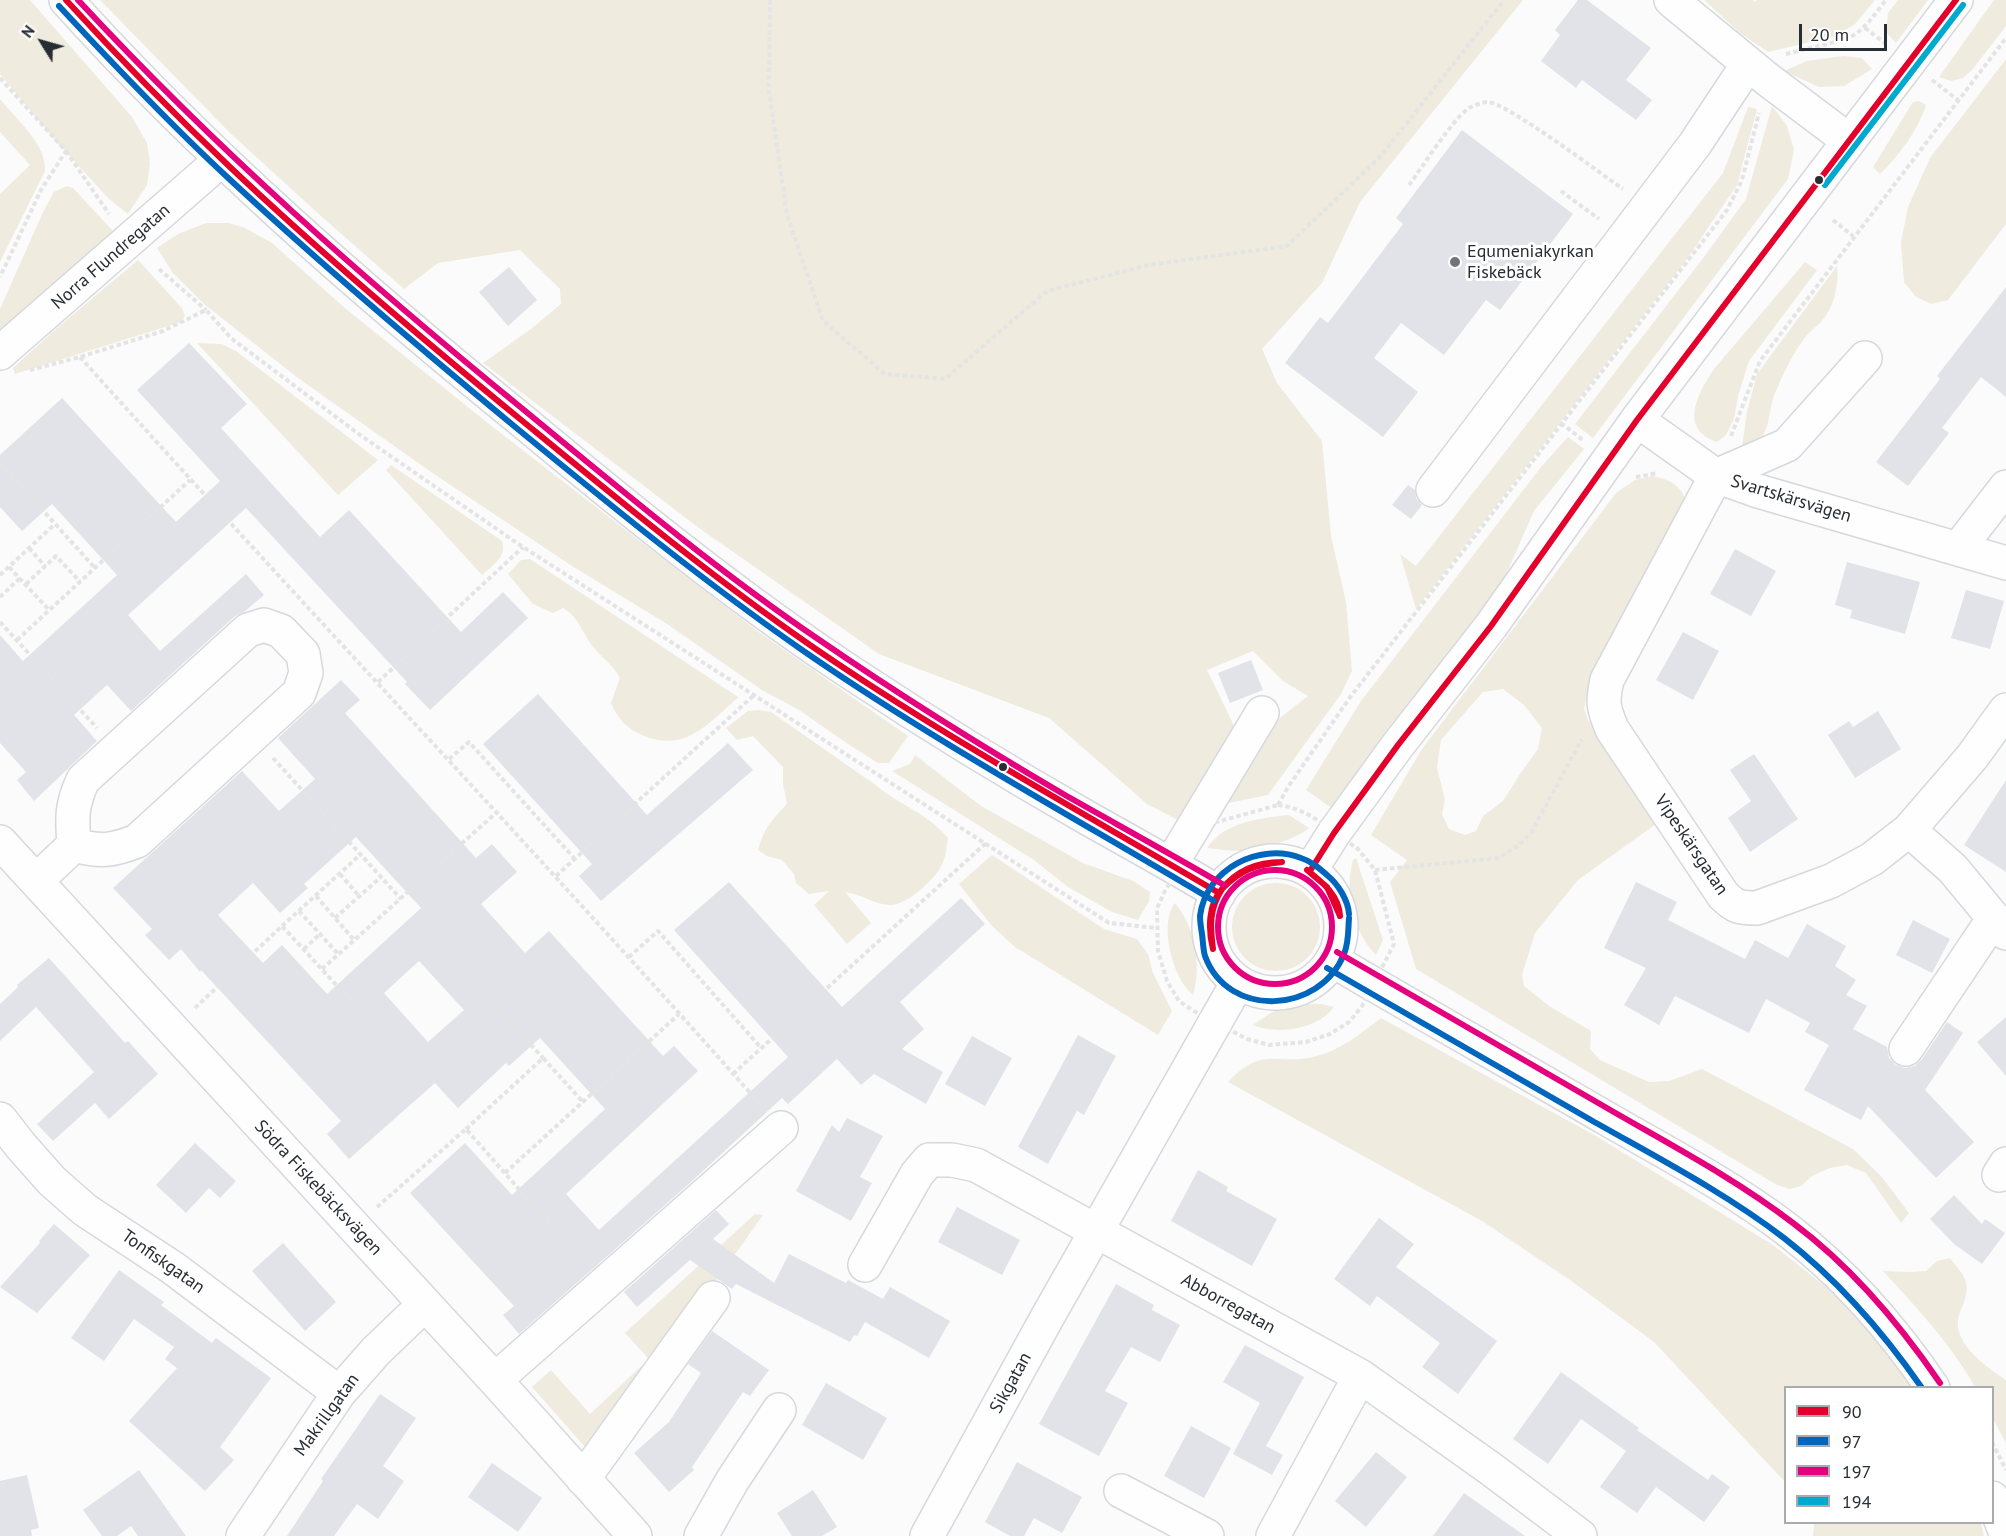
<!DOCTYPE html>
<html>
<head>
<meta charset="utf-8">
<style>
	body { margin:0 }
	#map { position:relative; width:2006px; height:1536px; overflow:hidden; background:#fbfbfb; font-family:"PT Sans",sans-serif }
	canvas { display:block }
	.legend { position:absolute; left:1784px; top:1386px; width:210px; height:138px; box-sizing:border-box; background:#fff; border:2px solid #a9abae; margin:0; padding:8px 10px; list-style:none; font-size:18px; color:#272d34 }
	.legend li { display:flex; align-items:center; gap:12px; height:30px }
	.legend b { width:30px; border:2px solid #a9abae }
	.north { position:absolute; left:12px; top:12px; width:60px; height:60px; -webkit-text-stroke:4px #fff; paint-order:stroke; rotate:307deg; font-size:16px; font-weight:700; line-height:24px; text-align:center; color:#272d34 }
	.north::after { content:''; display:block; margin:auto; width:21px; height:27px; background:#272d34; clip-path:polygon(50% 0,100% 100%,50% 72%,0 100%) }
	.scale { position:absolute; left:1799px; top:24px; width:88px; height:27px; box-sizing:border-box; border:3px solid #272d34; border-top:0; padding-left:8px; font-size:18px; line-height:21px; white-space:nowrap; color:#272d34; -webkit-text-stroke:4px #fff; paint-order:stroke }
</style>
</head>
<body>
<div id="map">
<canvas width="2006" height="1536"></canvas>
<ul class="legend">
<li><b style="height:8px;background:#e4002b"></b>90</li>
<li><b style="height:8px;background:#0065bd"></b>97</li>
<li><b style="height:8px;background:#e5007d"></b>197</li>
<li><b style="height:8px;background:#00a9ce"></b>194</li>
</ul>
<div class="north">N</div>
<div class="scale">20 m</div>
</div>
<script>
const g = document.querySelector('canvas').getContext('2d');
g.lineJoin = 'round';
function paint(path, color) { g.fillStyle = color; g.fill(path, 'evenodd'); }
function stroke(path, color, width, dash) { g.strokeStyle = color; g.lineWidth = width; g.lineCap = dash ? 'butt' : 'round'; g.setLineDash(dash || []); g.stroke(path); }
function write(font, color, halo, rows, align = 'center') {
  g.font = font + ' "PT Sans",sans-serif'; g.lineWidth = 6; g.setLineDash([]); g.textBaseline = 'middle'; g.strokeStyle = halo; g.fillStyle = color; for (const [text, x, y, turn = 0] of rows) {
    g.save(); g.translate(x, y); g.rotate((+turn || 0) * Math.PI / 180); g.textAlign = isNaN(turn) ? turn : align; if (halo) g.strokeText(text, 0, 0); g.fillText(text, 0, 0); g.restore();
  }
}
const green = new Path2D(`
	M0,0H30L132,117L147,143L150,163L147,185L128,214L109,199L54,139L0,74Z
	M100,0H1523L1360,202L1322,283L1262,349L1277,383L1322,441L1331,536L1346,602L1352,671L1341,694L1268,795L1218,805L1249,752L1281,717L1308,696L1283,681L1253,651L1207,670L1239,736L1215,777L1178,820L1147,804L1049,718L879,654L699,528L483,363L531,329L561,304L560,289L520,250L438,263L404,289L321,216L230,133Z
	M1704,0H1753L1755,2L1757,0H1875L1855,24L1836,36L1768,52L1740,33Z
	M1898,0H1928L1896,43L1886,32L1888,13Z
	M1994,0H2006V26L1972,70L1963,78L1951,81L1939,77Z
	M1843,56L1862,58L1872,69L1844,86L1819,87L1784,71L1807,61Z
	M2006,59V224L1948,300L1931,304L1916,297L1904,282L1901,242L1908,207L1930,158Z
	M0,99C16,119 47,145 45,171L0,262V194L30,165L0,132Z
	M1919,101L1926,105C1918,130 1899,156 1880,174L1873,167L1913,102Z
	M1772,106L1787,126L1794,150L1788,179L1593,438L1575,424L1704,257L1746,199Z
	M1748,107L1757,109L1737,185L1687,259L1416,609L1400,554L1416,566L1723,173Z
	M67,186L73,188L113,231L81,265L0,335V309L43,212L54,192Z
	M206,223H229L245,228L272,243L346,309L489,424L636,538L760,633L908,736L889,763H878L848,744L799,710L762,690L667,624L572,566L431,472L298,378L204,304L173,273L157,248L178,234Z
	M138,260L182,308L185,316L181,322L15,374L13,368L57,328Z
	M1805,262L1817,270L1749,361L1738,396L1734,419L1726,435L1717,442C1678,429 1698,393 1714,369Z
	M1837,266C1839,285 1834,308 1821,322C1815,328 1808,333 1804,339C1792,354 1783,375 1775,393C1769,407 1771,423 1762,437C1757,445 1751,445 1742,447L1747,412L1757,374Z
	M197,343L222,344L236,351L378,460L338,495Z
	M1568,437L1584,449L1534,511L1494,602L1333,809L1306,790L1361,701L1541,467Z
	M391,465L502,541C507,557 493,565 482,575L386,470Z
	M1652,476C1684,482 1692,499 1682,529L1587,695L1584,709L1588,720L1607,744L1656,824L1578,880L1535,933L1522,975L1524,986L1549,1006L1591,1031L1590,1049L1600,1060L1649,1082L1669,1081L1702,1069L1853,1149L1881,1176L1909,1213L1901,1223L1866,1173L1847,1165L1830,1168L1812,1176L1801,1186L1790,1189L1777,1185L1416,969L1390,882L1407,860L1371,835L1422,749L1616,493L1635,480ZM1503,689L1524,705L1542,728L1538,749L1520,774L1503,801L1483,816L1476,831L1465,835L1449,829L1442,814L1445,799L1437,768L1441,740L1483,692Z
	M530,559L738,697H739C708,723 686,754 642,735C626,728 618,719 611,703L620,678C614,666 603,659 595,649C582,634 581,619 563,608L553,613L533,604L508,574L521,560Z
	M758,710L771,712L877,786C899,805 929,814 948,838C947,846 946,854 943,862C938,877 907,906 890,905C875,905 862,894 845,892L871,923L847,944L814,905L829,891L809,894L796,883L794,874L782,860L767,856L758,850C763,830 772,819 787,804L783,784V767L753,736L737,740L726,728L748,711Z
	M915,755L981,806L1083,863L1133,881L1150,892L1149,901L1138,920L1112,912L1068,887L1034,860L892,771L910,764Z
	M1289,815L1309,828C1295,840 1259,850 1241,851C1230,851 1218,849 1207,848C1224,822 1260,818 1289,815Z
	M992,855L1104,929L1137,939L1148,954L1153,973L1172,1011L1158,1035L1015,947L992,926L959,884Z
	M1356,858L1383,940L1376,955C1353,931 1344,893 1353,860Z
	M1232 927a44 44 0 1 1 88 0a44 44 0 1 1-88 0Z
	M1175,903C1195,927 1202,965 1193,995C1173,979 1158,925 1175,903Z
	M1307,1004H1322L1334,1007C1317,1030 1277,1035 1253,1025L1272,1012Z
	M1381,1018L1596,1136L1773,1245L1841,1299L1916,1387L1786,1388L1785,1482L1654,1342L1570,1280L1482,1221L1228,1082C1265,1044 1275,1067 1317,1056C1341,1050 1361,1033 1381,1018Z
	M755,1214L763,1215L599,1445L586,1448L532,1387L551,1370L590,1414L649,1359L625,1333Z
	M1950,1258C1955,1265 1964,1274 1966,1282C1969,1296 1961,1306 1958,1319C1954,1345 1988,1368 2006,1380V1443L1993,1419L1992,1388L1975,1387C1951,1344 1916,1307 1883,1271L1909,1272L1926,1271L1937,1261Z
	M1814,1523H1981L1984,1536H1813Z`);
const building = new Path2D(`
	M1578,0H1587L1651,48L1626,80L1652,100L1636,120L1582,80L1576,88L1541,61L1560,35L1555,30Z
	M1462,130L1573,214L1500,310L1486,300L1444,355L1401,323L1374,358L1418,392L1383,437L1285,363L1320,317L1328,323L1403,224L1396,218Z
	M509,267L537,300L508,326L479,292Z
	M2006,287V397L1981,377L1942,428L1949,433L1908,486L1876,462L1940,379L1937,376Z
	M189,343L247,404L221,428L320,537L349,510L461,632L503,592L528,618L430,710L405,684L407,682L246,508L128,615L160,651L246,574L264,595L245,611L235,616L131,711L107,685L74,715L97,741L34,801L17,780L26,772L0,743V635L23,661L117,575L52,504L22,531L0,507V455L62,398L176,522L220,481L137,390Z
	M1408,485L1415,490L1416,498L1422,505L1411,519L1392,505Z
	M1735,549L1776,571L1751,616L1710,594Z
	M1847,562L1920,582L1905,634L1850,618L1852,610L1835,605Z
	M1966,590L2004,601L1990,649L1951,638Z
	M1683,632L1719,651L1693,700L1656,680Z
	M1251,660L1263,690L1230,703L1218,673Z
	M341,680L360,700L345,713L476,858L492,844L517,872L481,904L525,953L549,931L663,1056L674,1046L698,1071L566,1194L599,1230L788,1057L674,930L729,882L842,1007L961,898L985,924L900,1002L924,1029L902,1049L943,1072L926,1104L874,1074L861,1085L837,1059L788,1104L782,1098L691,1182L519,1334L503,1315L514,1306L410,1193L465,1143L512,1195L605,1109L540,1038L509,1066L506,1063L458,1108L435,1083L349,1159L327,1134L341,1121L201,970L200,972L181,949L169,960L145,935L152,929L113,888L242,771L279,811L315,779L278,738ZM356,837L421,908L327,994L282,945L263,963L218,915L253,883L280,913L308,888L304,884ZM419,961L464,1010L428,1042L384,993Z
	M538,694L647,815L728,743L753,770L601,901L579,876L592,864L483,744Z
	M1878,711L1901,749L1855,778L1828,735L1849,721L1853,727Z
	M1754,754L1798,819L1750,852L1728,818L1751,801L1730,770Z
	M2006,780V872L1964,845Z
	M1636,882L1677,902L1668,920L1745,959L1755,940L1788,958L1807,924L1846,946L1835,966L1856,980L1846,995L1867,1006L1853,1029L1887,1047L1889,1058L1896,1065L1905,1068L1915,1066L1922,1059L1947,1022L1963,1033L1925,1090L1974,1142L1936,1178L1868,1106L1861,1120L1804,1090L1829,1045L1805,1032L1810,1023L1766,999L1749,1033L1675,996L1659,1025L1624,1005L1646,968L1604,948Z
	M1913,920L1950,939L1932,973L1896,955Z
	M49,958L125,1043L128,1041L158,1074L109,1119L95,1103L53,1141L37,1124L94,1072L36,1007L0,1041V1004L18,987L17,985Z
	M2006,1017V1076L1977,1042Z
	M1078,1035L1116,1056L1084,1115L1077,1111L1048,1164L1018,1147Z
	M972,1036L1012,1058L985,1106L945,1084Z
	M847,1118L883,1136L860,1177L872,1183L851,1221L796,1191L832,1125L839,1132Z
	M195,1143L236,1181L220,1198L209,1188L186,1213L156,1185Z
	M1198,1170L1228,1187L1226,1191L1277,1219L1252,1266L1171,1221Z
	M1954,1195L1982,1224L1985,1219L2005,1233L1982,1264L1954,1244L1930,1219Z
	M957,1207L1020,1240L1002,1275L938,1242Z
	M716,1210L729,1224L713,1239L774,1283L789,1254L846,1283L848,1280L883,1299L890,1287L950,1321L929,1358L865,1322L857,1336L854,1335L850,1342L736,1284L732,1289L690,1260L637,1307L624,1292Z
	M1379,1218L1414,1244L1396,1267L1497,1341L1458,1394L1422,1367L1440,1343L1377,1296L1370,1306L1334,1279Z
	M54,1224L90,1255L37,1313L0,1287L40,1243L39,1241Z
	M283,1243L336,1302L305,1331L252,1271Z
	M119,1270L164,1302L161,1305L212,1343L216,1338L271,1378L220,1447L234,1460L205,1491L129,1421L177,1368L165,1359L174,1347L134,1319L104,1361L71,1338Z
	M1116,1284L1154,1305L1152,1310L1180,1325L1160,1362L1131,1347L1105,1391L1128,1403L1099,1456L1039,1424Z
	M712,1331L769,1370L750,1396L743,1392L692,1467L694,1470L669,1492L634,1453L669,1422L701,1373L688,1364Z
	M1245,1345L1304,1377L1266,1446L1283,1455L1272,1475L1233,1454L1260,1403L1223,1382Z
	M1561,1372L1639,1428L1637,1430L1708,1480L1712,1474L1730,1487L1704,1522L1656,1487L1637,1513L1600,1487L1626,1451L1581,1419L1548,1464L1513,1439Z
	M826,1383L887,1418L863,1460L802,1425Z
	M380,1394L416,1418L383,1466L404,1481L378,1519L357,1504L334,1536H287L323,1481L321,1479Z
	M1191,1426L1231,1448L1204,1498L1164,1476Z
	M1376,1452L1407,1477L1366,1527L1335,1501Z
	M1017,1462L1082,1497L1062,1533L1034,1518L1024,1536H1010L985,1522Z
	M492,1463L542,1498L518,1532L468,1497Z
	M139,1470L186,1536H138L131,1526L117,1536H102L83,1510Z
	M27,1475L39,1528L31,1530L32,1536H0V1481Z
	M813,1490L837,1527L822,1536H792L777,1513Z
	M1464,1493L1525,1536H1433Z`);
const path = new Path2D(`
	M770,0L769,91L787,215L823,321L885,374L945,379L1047,291L1149,265L1287,246L1380,157L1504,0
	M1865,28L1886,44
	M1786,54L1847,39C1865,30 1874,15 1886,0
	M0,78L66,151L41,190L0,277
	M1932,80L1958,100
	M66,151L109,214
	M1409,185C1424,165 1451,121 1469,108C1473,106 1482,102 1487,102C1506,102 1601,174 1623,189
	M1561,191L1599,219
	M1833,220L1853,236
	M159,269L206,310
	M80,357C305,608 537,852 760,1104
	M30,370L80,357L163,331L206,310L231,338L360,435L523,547L1109,923L1157,928
	M1561,423L1584,441
	M1731,436L1760,361L2006,38
	M0,463L95,568
	M1636,477L1658,473
	M29,548L45,566
	M9,567L49,610
	M0,575L55,524
	M26,584L56,556L80,582
	M0,597L20,578
	M0,622L97,728
	M17,640L190,480
	M378,682L523,547
	M273,758L401,899
	M449,759L469,742L574,858
	M1278,805L1288,787L1351,696L1727,210L1742,180L1759,113
	M1278,805C1309,808 1334,833 1358,849L1375,870L1394,944L1362,1006L1349,1022L1330,1034L1306,1042L1269,1045L1247,1039L1192,1010L1179,1001L1167,981L1158,951L1157,908L1165,891L1206,825Z
	M1375,870L1499,858L1519,845L1532,831L1582,739
	M340,874L359,896
	M556,876L753,696
	M316,896L354,940
	M299,911L339,955
	M335,918L381,877
	M282,926L361,854
	M304,949L320,934
	M629,957L658,931L761,1048
	M322,969L497,812
	M485,995L543,1058
	M195,1008L282,926L386,1039
	M733,1074L986,843
	M466,1129L543,1058L583,1102
	M505,1173L679,1014
	M377,1207L466,1129L583,1262
	M1992,1442L2006,1470`);
const minor = new Path2D(`
	M66,0C204,153 360,289 520,419C627,508 736,597 853,674C930,725 1010,774 1091,820C1134,844 1177,868 1219,893
	M1671,0L1767,79L1848,140
	M0,353L221,160
	M1865,358L1787,445L1716,476L1607,680C1602,703 1603,707 1612,729L1723,895C1735,907 1739,908 1757,908L1831,881L1872,859L1909,830L1972,757L2006,710
	M1637,420L1716,476L1758,491L2006,563
	M1433,490L1695,144L1748,64
	M1958,549L2006,487
	M1909,830L1953,869L2006,933
	M0,842L495,1380L635,1536
	M1209 927a66 66 0 1 1 132 0a66 66 0 1 1-132 0Z
	M1171,864L1262,713
	M1310,871L1334,833L1398,745L1491,626L1637,420L1956,0
	M36,881L74,845C100,852 112,851 137,841L299,693L306,673L303,654L281,631L264,625L248,630L83,780C71,806 72,818 74,845
	M1332,960C1422,1013 1513,1064 1604,1117C1666,1153 1732,1187 1789,1231C1846,1275 1893,1329 1933,1388
	M1906,1049L1994,918
	M0,1119L21,1146L52,1181L85,1210L173,1268L339,1393
	M1999,1175L2006,1164
	M865,1265L917,1174L929,1160H952L976,1165L1360,1376L1491,1469L1580,1536
	M495,1380L781,1128
	M583,1479L713,1298
	M1121,1491L1207,1536
	M1992,1498L2006,1533
	M243,1536L339,1393L376,1351L425,1304
	M701,1536L732,1481L779,1410
	M927,1536L1048,1316L1238,982
	M1273,1536L1360,1376`);
const bus1 = new Path2D(`
	M66,0C119,58 174,114 231,168C324,256 421,338 520,419C615,497 709,575 810,645C942,736 1082,812 1219,893
	M1307,870C1322,882 1339,895 1340,916
	M1307,870L1327,887L1340,916
	M1310,871L1334,833L1398,745L1491,626L1637,420L1956,0
	M1222,889C1237,870 1258,862 1282,862
	M1222,889C1241,869 1255,865 1282,862
	M1213,949C1208,930 1208,904 1222,889
	M1213,949C1210,926 1209,909 1222,889`);
const bus2 = new Path2D(`
	M59,6C113,64 167,121 225,175C318,262 415,344 514,426C609,504 704,582 805,652C937,743 1077,819 1214,901
	M1349,914C1348,900 1338,884 1327,875C1319,868 1311,861 1301,858C1259,842 1206,869 1200,916C1200,921 1201,928 1202,934C1203,941 1203,949 1205,956C1228,1019 1320,1014 1344,954C1349,942 1348,930 1349,918
	M1327,968C1415,1019 1503,1069 1591,1120C1656,1157 1724,1192 1784,1238C1838,1280 1883,1332 1922,1388`);
const bus3 = new Path2D(`
	M78,0C216,149 367,282 524,410C620,489 715,569 818,639C898,694 981,746 1065,795C1118,825 1171,854 1224,885
	M1218 927a57 57 0 1 1 114 0a57 57 0 1 1-114 0Z
	M1337,952C1424,1003 1512,1053 1600,1104C1665,1142 1733,1177 1793,1223C1852,1267 1899,1323 1940,1383`);
const bus4 = new Path2D(`
	M1825,185L1963,5`);
const markers = [
	[1819,180,5,"#272d34"],
	[1455,262,6,"#71757a"],
	[1003,767,5,"#272d34"]
];
const poiNames = [
	["Equmeniakyrkan",1467,252],
	["Fiskebäck",1467,273]
];
const streetNames = [
	["Norra Flundregatan",111,257,-41],
	["Svartskärsvägen",1791,499,17],
	["Vipeskärsgatan",1691,845,56],
	["Södra Fiskebäcksvägen",318,1188,47],
	["Tonfiskgatan",163,1262,35],
	["Abborregatan",1228,1304,29],
	["Sikgatan",1011,1383,-61],
	["Makrillgatan",327,1415,-54]
];
paint(green, '#efebde');
paint(building, '#e1e3e8');
stroke(minor, '#d6d8dd', 36);
stroke(path, '#e4e4e4', 4, [4.5, 3]);
stroke(minor, '#fefefe', 33);
stroke(bus1, '#e4002b', 6);
stroke(bus2, '#0065bd', 6);
stroke(bus3, '#e5007d', 6);
stroke(bus4, '#00a9ce', 6);
for (const [x, y, r, color] of markers) { const dot = new Path2D(); dot.arc(x, y, r, 0, 2 * Math.PI); g.fillStyle = color; g.fill(dot); stroke(dot, '#fff', 2); }
write('18px', '#272d34', '#fff', poiNames, 'left');
write('18px', '#272d34', '#fff', streetNames);
</script>
</body>
</html>
